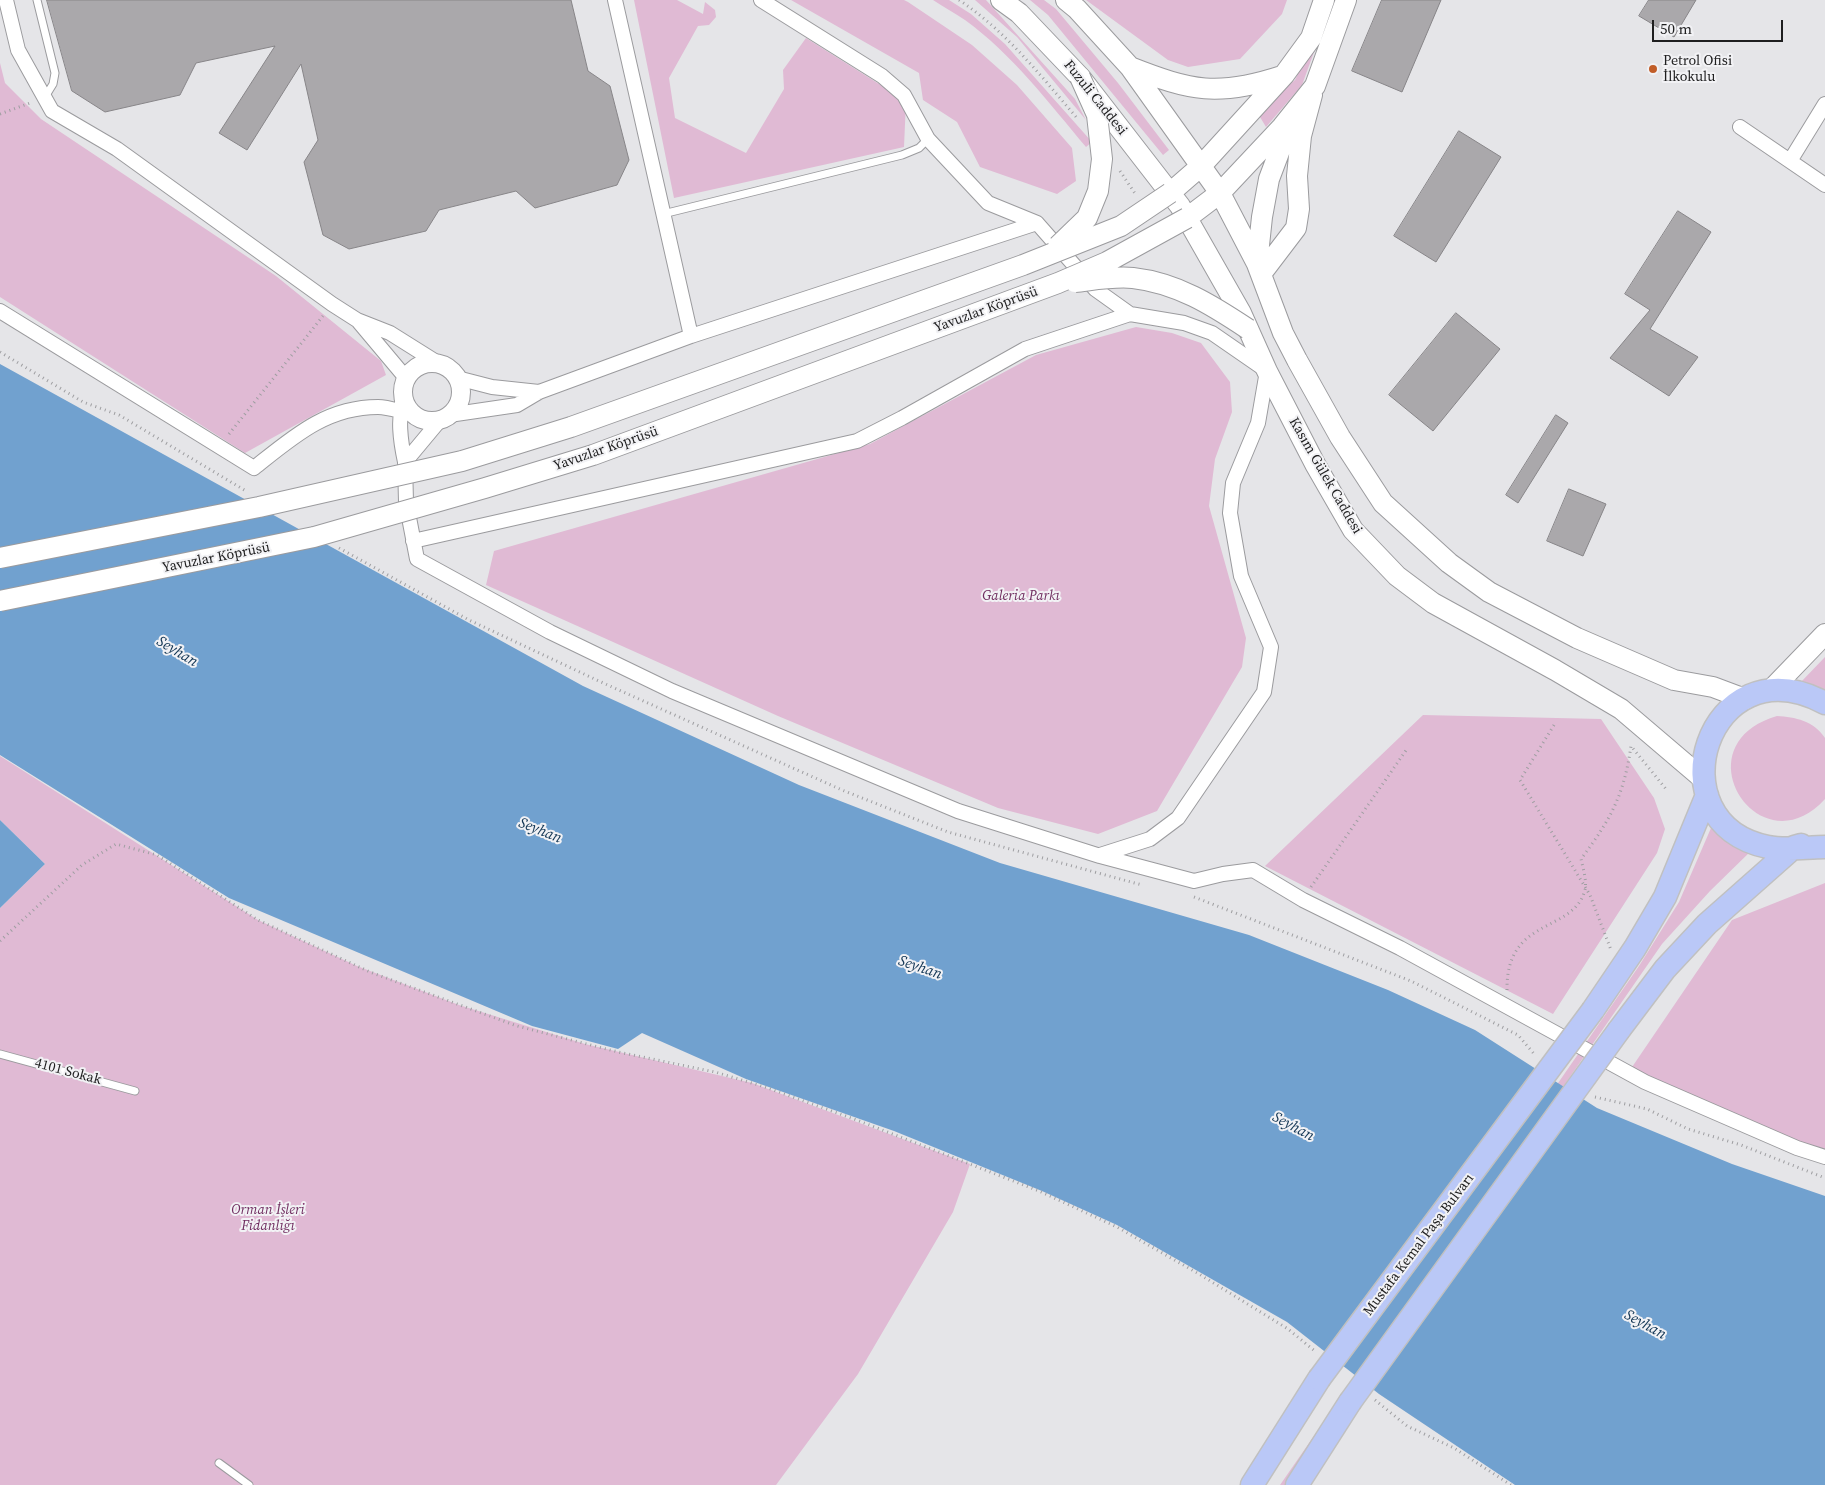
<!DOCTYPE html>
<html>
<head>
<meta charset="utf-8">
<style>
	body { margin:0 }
	#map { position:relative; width:1825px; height:1485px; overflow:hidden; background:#e5e5e8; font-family:"Source Serif 4",serif }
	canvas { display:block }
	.scale { position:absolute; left:1652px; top:20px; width:131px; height:22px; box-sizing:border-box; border:2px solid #1e1e1f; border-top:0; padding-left:6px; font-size:15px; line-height:18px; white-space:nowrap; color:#1e1e1f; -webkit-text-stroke:4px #f2f2f5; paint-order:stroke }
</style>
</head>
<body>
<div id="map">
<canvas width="1825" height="1485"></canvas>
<div class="scale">50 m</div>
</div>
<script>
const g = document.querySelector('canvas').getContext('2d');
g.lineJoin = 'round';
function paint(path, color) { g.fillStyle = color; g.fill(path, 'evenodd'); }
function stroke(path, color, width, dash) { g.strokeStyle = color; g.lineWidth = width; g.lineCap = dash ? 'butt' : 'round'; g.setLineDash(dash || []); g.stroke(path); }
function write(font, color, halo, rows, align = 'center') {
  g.font = font + ' "Source Serif 4",serif'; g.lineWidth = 4; g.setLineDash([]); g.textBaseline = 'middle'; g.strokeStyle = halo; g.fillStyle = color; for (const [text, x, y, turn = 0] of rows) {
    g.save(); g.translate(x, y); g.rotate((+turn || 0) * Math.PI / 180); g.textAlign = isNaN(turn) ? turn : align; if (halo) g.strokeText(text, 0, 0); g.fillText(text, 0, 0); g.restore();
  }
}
const green = new Path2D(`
	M634,0H677L703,14L705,2L715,10L716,17L709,25L698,26L669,78L675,118L746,153L784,89L783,70L806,38L906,101L904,147L674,198Z
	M791,0H904L908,2L972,45L1017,85L1072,148L1076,181L1057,194L980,167L957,122L923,100L919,73Z
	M933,0H949L971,14L1005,44L1092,142L1086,147C1049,103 1012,54 965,20C955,13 943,7 933,0Z
	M975,0H986L1075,99L1086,120L1017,37Z
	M1030,0H1044L1056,9L1118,83L1169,150L1163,155L1048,15Z
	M1086,0H1287L1282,14L1240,59L1188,67L1168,60Z
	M1333,0L1302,85L1266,127L1257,112L1295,80Z
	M0,63L5,83L41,119L276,276L381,361L386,375L245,453L0,297Z
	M1136,327L1172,333L1201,343L1230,382L1232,412L1215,459L1209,506L1246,638L1242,667L1157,811L1098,834L998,808L778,716L486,585L494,551L870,444L1036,355Z
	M1825,657V693L1800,683Z
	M1423,715L1601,719L1654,798L1665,829L1657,853L1553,1014L1265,866Z
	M1777,716C1795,717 1814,721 1825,738V799C1760,871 1678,745 1777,716Z
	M0,756L258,920L357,966L459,1005L585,1044L752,1083L970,1164L953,1212L858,1374L776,1485H0V908L45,864L0,820Z
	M1711,828L1730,841L1753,849L1710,891L1662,944L1287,1485H1280L1639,966L1679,902Z
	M1825,883V1157L1628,1073L1732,920Z`);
const water = new Path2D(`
	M0,364L583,686L799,785L1000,863L1249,935L1388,990L1475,1030L1597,1108L1732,1164L1825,1196V1485H1515L1379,1394L1287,1322L1117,1225L1042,1191L894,1131L746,1079L642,1033L618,1049L532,1026L229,898L0,755Z
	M0,820L45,864L0,908Z`);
const building = new Path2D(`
	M47,0H571L588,71L610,86L629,160L617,185L535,208L516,191L439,210L426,231L349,249L323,235L304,162L318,140L301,64L247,150L219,133L275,46L196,63L180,95L105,112L72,91Z
	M1382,0H1441L1402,92L1352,71Z
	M1649,0H1696L1674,37L1639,16Z
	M1459,131L1501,157L1436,262L1394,236Z
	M1678,211L1711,232L1650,329L1698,357L1669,396L1610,358L1650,310L1625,294Z
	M1456,313L1500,349L1433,431L1389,395Z
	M1556,415L1568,423L1518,503L1506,495Z
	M1569,489L1606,504L1583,556L1547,541Z`);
const path = new Path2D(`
	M959,0C1006,31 1040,75 1077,118
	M0,114L30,103
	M1120,171L1136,195
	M0,352L83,402L119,415L246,491
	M229,434L323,316
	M339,548L469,620L601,682L842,790L948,832L1142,885
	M1554,725L1520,780L1590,895L1611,950
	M1311,887L1407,749
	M1194,897L1411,981L1518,1035L1535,1055
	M0,941L82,865L116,844L157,855L258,920L370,972L517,1026L618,1052L715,1072L765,1087L854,1119L1039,1191L1117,1227L1199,1274L1288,1329L1316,1352
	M1507,990C1506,916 1573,934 1585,890C1587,881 1583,868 1581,859C1611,819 1624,795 1631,746L1666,789
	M1595,1097L1647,1109L1688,1129L1741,1145L1825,1178
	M1375,1400L1407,1426L1454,1448L1511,1485`);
const service = new Path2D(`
	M37,0L55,73L53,84L45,97
	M663,214L902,155L919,148L928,139
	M0,1054L135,1091
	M219,1463L249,1485`);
const minor = new Path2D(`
	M6,0L18,50L52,111L117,149L332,304L357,320L390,333L441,365
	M615,0L691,336
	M761,0L882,76L904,95L928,139L988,203L1037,223L1095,289L1130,314L1184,323L1212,333L1267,371L1258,423L1233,483L1230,513L1241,576L1271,647L1264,692L1178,818L1150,839L1100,855
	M1740,127L1825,185
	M1790,161L1825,104
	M0,311L254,468C293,437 326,407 378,407C389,407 401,412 412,414
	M359,322L406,378
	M457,378L492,387L539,392
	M403,397C398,420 400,439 405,462L440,420
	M449,415L517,405L539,392L691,336L1037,223
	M405,462L406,502L417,559L550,632L672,691L958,811L1100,856L1194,881L1223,874L1253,870L1303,900L1400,948L1645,1082L1797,1148L1825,1157
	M413,541L857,441L902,418L1025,349L1130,314`);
const tertiary = new Path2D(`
	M403 392a29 29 0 1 1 58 0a29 29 0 1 1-58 0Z`);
const secondary = new Path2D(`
	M1001,0L1019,13L1080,77L1180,206L1241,313L1267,371L1315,464L1353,530L1397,576L1433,603L1555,670L1621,709L1702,778
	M1066,0L1077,9L1130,67L1220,193L1257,264L1283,333L1297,360L1340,437L1383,503L1449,563L1489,592L1577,638L1674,680L1713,687L1745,699
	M1130,67C1191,91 1218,97 1282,76
	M1170,193L1201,166L1284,75L1311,38L1324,0
	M1187,218L1220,193L1282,127L1315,86L1346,0
	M1257,264L1262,217L1269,179L1289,126
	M1261,274L1296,228L1299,209L1297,176L1301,136L1312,95
	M1770,691L1825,634`);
const primary = new Path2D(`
	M1825,703C1707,640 1651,824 1768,847C1786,851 1807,847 1825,847
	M1593,1010L1635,948L1665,897L1707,795
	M1619,1030L1665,969L1707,924L1794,847L1801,845
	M1252,1485L1319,1379
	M1297,1485L1350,1402`);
const secondaryBridge = new Path2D(`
	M1058,246L1087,218L1098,191L1102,159L1097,115L1080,77
	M1075,282C1093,280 1114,276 1133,278C1177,283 1212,305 1248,329
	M0,558L259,507L462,461L571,427L1023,265L1121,226L1170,193
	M0,601L314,537L485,488L593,455L1058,283L1107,262L1187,218`);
const primaryBridge = new Path2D(`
	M1319,1379L1593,1010
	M1350,1402L1619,1030`);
const markers = [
	[1653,69,5,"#c15d28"]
];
const poiNames = [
	["Petrol Ofisi",1663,61],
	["İlkokulu",1663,77]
];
const streetNames = [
	["Fuzuli Caddesi",1095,98,51],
	["Yavuzlar Köprüsü",986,310,-20],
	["Yavuzlar Köprüsü",606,449,-19],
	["Kasım Gülek Caddesi",1325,476,60],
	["Yavuzlar Köprüsü",216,558,-11],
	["4101 Sokak",68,1072,15],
	["Mustafa Kemal Paşa Bulvarı",1419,1245,-53]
];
const parkNames = [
	["Galeria Parkı",1021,596],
	["Orman İşleri",268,1210],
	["Fidanlığı",268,1226]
];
const waterNames = [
	["Seyhan",177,652,31],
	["Seyhan",540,831,22],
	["Seyhan",920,968,19],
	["Seyhan",1293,1127,28],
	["Seyhan",1645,1325,29]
];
paint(green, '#e0bad4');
paint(water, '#71a1cf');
paint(building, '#aaa8ab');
stroke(building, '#878588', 1);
stroke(service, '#9b9b9e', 9);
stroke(minor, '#9b9b9e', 16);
stroke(tertiary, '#9b9b9e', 20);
stroke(secondary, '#9b9b9e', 22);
stroke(primary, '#c0c0c0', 25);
stroke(path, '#9e9ea1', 3, [1, 4]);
stroke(service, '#fff', 7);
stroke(minor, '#fff', 14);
stroke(tertiary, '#fff', 18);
stroke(secondary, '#fff', 20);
stroke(primary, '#bac8f7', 22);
stroke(secondaryBridge, '#9b9b9e', 22, []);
stroke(primaryBridge, '#c0c0c0', 25, []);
stroke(secondaryBridge, '#fff', 20);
stroke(primaryBridge, '#bac8f7', 22);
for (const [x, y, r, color] of markers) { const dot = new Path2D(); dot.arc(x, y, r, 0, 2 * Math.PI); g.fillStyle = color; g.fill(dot); stroke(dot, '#f2f2f5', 2); }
write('14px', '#1e1e1f', '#f2f2f5', poiNames, 'left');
write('14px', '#1e1e1f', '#f2f2f5', streetNames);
write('italic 14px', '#702d60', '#f2f2f5', parkNames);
write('italic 15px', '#103453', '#f2f2f5', waterNames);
</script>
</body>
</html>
